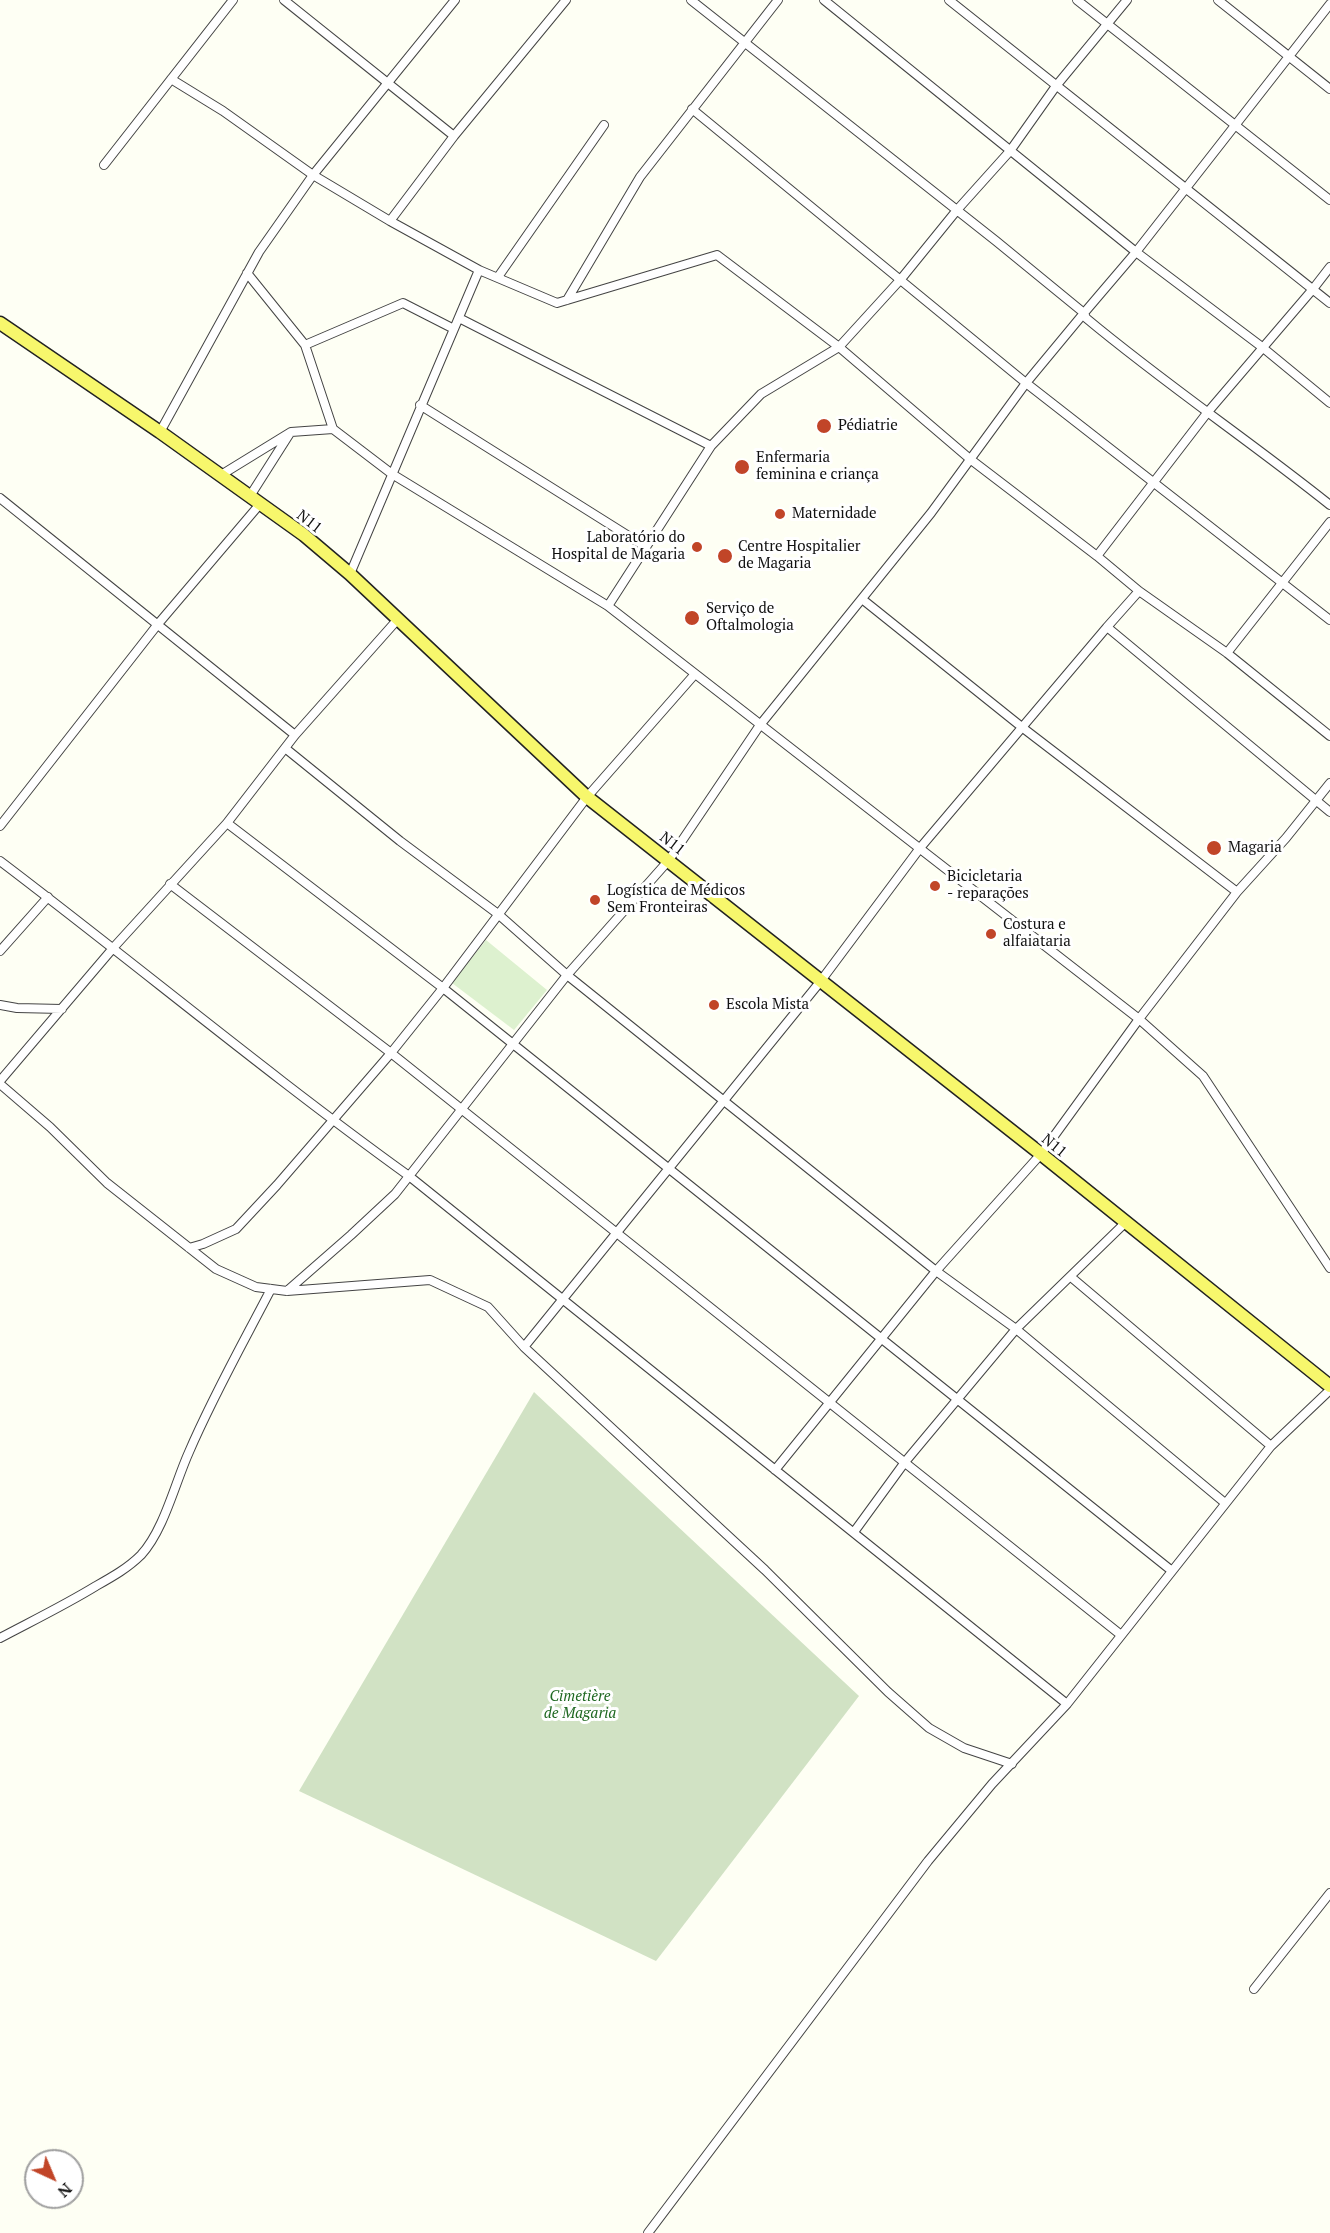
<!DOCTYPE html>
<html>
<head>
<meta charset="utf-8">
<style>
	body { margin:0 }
	#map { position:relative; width:1330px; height:2233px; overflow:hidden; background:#fefff4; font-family:"PT Serif",serif }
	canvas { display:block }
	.north { position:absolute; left:24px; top:2149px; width:60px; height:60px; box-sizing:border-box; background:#fff; border:2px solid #a0a0a0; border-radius:50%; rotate:136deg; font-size:16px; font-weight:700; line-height:24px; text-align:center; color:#111 }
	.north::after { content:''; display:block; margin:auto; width:21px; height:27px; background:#c14528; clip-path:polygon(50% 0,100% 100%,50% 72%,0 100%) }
</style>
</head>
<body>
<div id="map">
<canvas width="1330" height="2233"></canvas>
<div class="north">N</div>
</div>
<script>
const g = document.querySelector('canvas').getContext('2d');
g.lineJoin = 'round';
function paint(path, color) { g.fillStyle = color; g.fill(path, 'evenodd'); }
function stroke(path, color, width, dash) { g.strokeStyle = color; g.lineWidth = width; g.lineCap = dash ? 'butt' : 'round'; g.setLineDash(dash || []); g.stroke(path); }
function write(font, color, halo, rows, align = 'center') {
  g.font = font + ' "PT Serif",serif'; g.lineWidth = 6; g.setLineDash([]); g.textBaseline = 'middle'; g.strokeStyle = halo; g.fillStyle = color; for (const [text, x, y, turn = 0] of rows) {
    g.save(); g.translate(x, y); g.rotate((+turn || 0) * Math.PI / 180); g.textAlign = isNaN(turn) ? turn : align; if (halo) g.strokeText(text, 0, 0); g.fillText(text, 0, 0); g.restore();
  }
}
const cemetery = new Path2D(`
	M534,1392L859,1696L656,1961L299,1791Z`);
const pitch = new Path2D(`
	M486,940L547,990L514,1030L452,983Z`);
const minor = new Path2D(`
	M284,0L454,136
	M691,0L996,241L1084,313L1086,318C1165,384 1250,441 1330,505
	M824,0L1136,252L1262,347L1330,403
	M949,0L1330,303
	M1077,0L1330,200
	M1127,0L1056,86L1010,151L957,210L901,279L839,347L970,459L1097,556L1139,591L1227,653L1330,736
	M1218,0L1330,89
	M171,79L223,111L313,175L390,221L479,270L350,574
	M692,109L1026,383L1330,620
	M104,165L233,0
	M390,221L454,136L566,0
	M479,270L557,303L717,255L839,347L761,394L711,446L608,606
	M247,273L305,345L403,303L454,329
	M498,277L604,125
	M567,300L640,177L778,0
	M459,318L711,446
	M305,345L333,429
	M420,405L646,547
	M160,432L259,252L313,175L455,0
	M221,475L291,432L333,429L392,474L608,606L1139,1019L1203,1076L1330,1268
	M250,496L290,433
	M0,498L295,735
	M1097,556L1207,413L1313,289L1330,267
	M862,599L1023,728L1237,892
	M1107,627L1139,591
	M1227,653L1330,522
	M285,748L400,841L498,914L567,975L936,1271L1016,1329L1225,1503
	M227,823L443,988L1172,1571
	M0,826L158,624L260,504
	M0,861C137,965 269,1075 409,1176L1067,1704
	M170,884L391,1053L1121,1635
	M0,951L48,897
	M0,1005L17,1008L62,1009
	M0,1081L114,947L227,823L295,735L398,619
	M0,1084L50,1127L107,1183L216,1269L256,1287L287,1291L430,1280L488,1307L524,1347L765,1570L888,1692L929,1728L964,1748L1012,1764
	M189,1248L203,1244L236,1229L277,1185L391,1053L443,988L587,797L695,674
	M1071,1277L1271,1446
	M287,1291L351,1235L395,1194L567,975L669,860L760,725L931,513L1026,383L1084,313L1136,252L1330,4
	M524,1347L820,982L920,848L1107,627L1330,812
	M775,1470L936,1271L1041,1154L1139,1019L1237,892L1286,838L1330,783
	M854,1532L905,1462L1016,1329L1125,1223
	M0,1638C32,1621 65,1605 96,1586C112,1577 128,1568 141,1555C164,1530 175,1483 189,1452C213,1396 243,1343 271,1289
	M1254,1989L1330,1893
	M648,2233L928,1861L992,1784L1067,1704L1271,1446L1330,1390`);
const primary = new Path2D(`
	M0,323L160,432L304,535L350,574L587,797L1041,1154L1330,1386`);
const markers = [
	[824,426,8,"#c14528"],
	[742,467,8,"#c14528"],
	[780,514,6,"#c14528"],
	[697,547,6,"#c14528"],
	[725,556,8,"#c14528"],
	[692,618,8,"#c14528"],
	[1214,848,8,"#c14528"],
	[935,886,6,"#c14528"],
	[595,900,6,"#c14528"],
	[991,934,6,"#c14528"],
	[714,1005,6,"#c14528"]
];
const poiNames = [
	["Pédiatrie",838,426],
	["Enfermaria",756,458],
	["feminina e criança",756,475],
	["Maternidade",792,514],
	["Laboratório do",685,538,"right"],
	["Hospital de Magaria",685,555,"right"],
	["Centre Hospitalier",738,547],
	["de Magaria",738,564],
	["Serviço de",706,609],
	["Oftalmologia",706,626],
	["Magaria",1228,848],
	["Bicicletaria",947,877],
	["- reparações",947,894],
	["Logística de Médicos",607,891],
	["Sem Fronteiras",607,908],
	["Costura e",1003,925],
	["alfaiataria",1003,942],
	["Escola Mista",726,1005]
];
const streetNames = [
	["N11",309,522,38],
	["N11",672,844,38],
	["N11",1054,1146,39]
];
const parkNames = [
	["Cimetière",580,1697],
	["de Magaria",580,1714]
];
paint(cemetery, '#d1e2c4');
paint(pitch, '#ddf1cf');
stroke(minor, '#444', 10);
stroke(primary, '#222', 15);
stroke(minor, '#fff', 8);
stroke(primary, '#f7f76c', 12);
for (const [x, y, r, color] of markers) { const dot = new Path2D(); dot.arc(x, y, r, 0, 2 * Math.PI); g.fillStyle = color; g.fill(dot); stroke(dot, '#fff', 2); }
write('15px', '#111', '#fff', poiNames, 'left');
write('15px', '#111', '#fff', streetNames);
write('italic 15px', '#206922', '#fff', parkNames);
</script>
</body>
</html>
